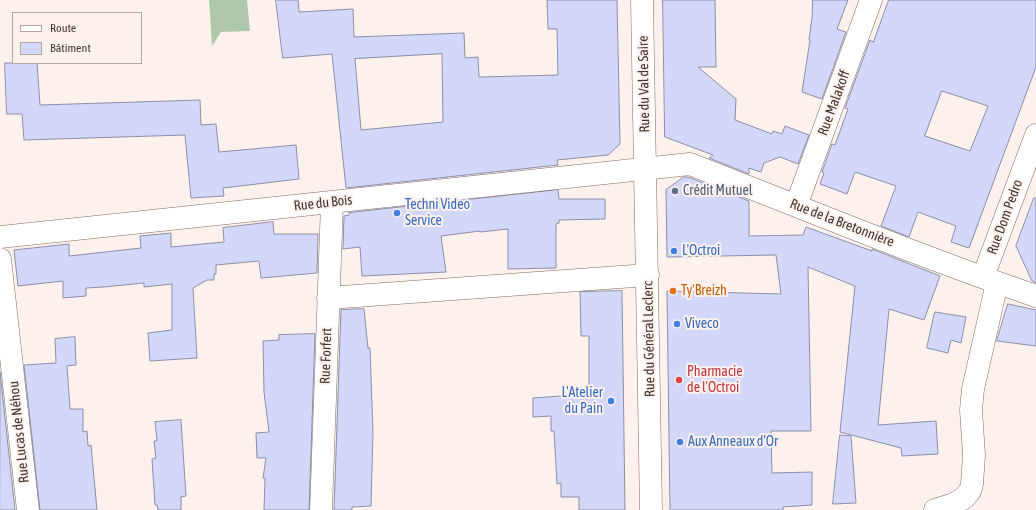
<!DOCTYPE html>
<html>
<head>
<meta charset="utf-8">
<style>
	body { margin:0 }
	#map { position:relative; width:1036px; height:510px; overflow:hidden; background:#fdf1ed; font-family:"Asap Condensed",sans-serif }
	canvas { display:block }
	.legend { position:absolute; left:12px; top:12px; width:130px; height:52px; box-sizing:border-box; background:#fdf1ed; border:1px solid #b3a7a3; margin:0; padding:5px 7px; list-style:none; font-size:12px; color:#433733 }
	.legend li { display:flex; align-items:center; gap:8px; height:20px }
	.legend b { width:20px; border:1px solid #b3a7a3 }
</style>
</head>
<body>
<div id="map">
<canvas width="1036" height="510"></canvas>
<ul class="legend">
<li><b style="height:5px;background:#fff"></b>Route</li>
<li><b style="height:11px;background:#d3d7fa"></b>Bâtiment</li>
</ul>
</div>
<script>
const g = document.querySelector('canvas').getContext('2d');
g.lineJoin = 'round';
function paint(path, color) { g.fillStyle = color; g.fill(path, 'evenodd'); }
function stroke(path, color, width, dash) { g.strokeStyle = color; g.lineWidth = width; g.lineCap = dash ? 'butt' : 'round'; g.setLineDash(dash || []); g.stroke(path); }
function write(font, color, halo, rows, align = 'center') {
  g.font = font + ' "Asap Condensed",sans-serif'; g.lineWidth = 4; g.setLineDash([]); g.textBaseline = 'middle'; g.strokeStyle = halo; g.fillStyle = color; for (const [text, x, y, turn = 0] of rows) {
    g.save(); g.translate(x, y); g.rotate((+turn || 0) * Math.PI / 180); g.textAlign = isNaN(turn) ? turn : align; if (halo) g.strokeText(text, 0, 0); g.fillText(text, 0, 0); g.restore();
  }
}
const green = new Path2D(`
	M209,0H247L250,31L221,32L212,46Z`);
const building = new Path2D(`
	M276,0H298L299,12L353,9L354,37L464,33L465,58L478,57L479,77L558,75L557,29H548L547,0H617L620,144L608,155L557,160L558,165L346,188L332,54L283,58ZM442,54L443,122L361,130L355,59Z
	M663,0H715L716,67H698L736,99L735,120L772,134L773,131L782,134L785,126L809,135L798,164L780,157L764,163L761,172L749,168V174L709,158L713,155L665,137Z
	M813,0H848L837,29L846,32L822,99L802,92L810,40H809L812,18Z
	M889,0H1036V67L969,248L951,242L956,226L918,212L909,237L881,226L896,186L855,172L847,194L820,184L824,173L822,172L832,144L835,145L848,109L845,108L870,40L873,42ZM942,91L988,106L970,151L925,136Z
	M5,63H37L40,105L200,100L201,125L216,124L219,152L296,145L299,179L223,188L224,196L191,198L185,135L24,140L22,114H7Z
	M684,177H688L749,201V236L803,235L806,227L872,251V249L940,276L924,320L889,309L878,425L936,421L938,454L902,456L901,448L840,432L855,286L808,267L811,431H771L772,473L812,472V505L783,507V510H670L667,291L781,294L776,255L667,257L666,190Z
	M558,190L559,199H605V219L559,220V223L556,224V268L508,269V229L480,232V231L441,236L446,272L362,276L360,247L343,249L344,216L349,215V213Z
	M1034,198H1036V283L1032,281L1016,246Z
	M273,222L274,234H318L317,273L261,278L259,261L216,265V274H214V280H207L193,288L197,358L150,361L148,333L172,330V284L144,287V283L104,287L86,288V296L63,298V281L18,286L14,250L69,244V256L141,248L140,236L171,233V247L224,242L223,228Z
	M622,291L625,510H579V497H561V483L557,484L554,431H551V416L533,417V398L589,394V336H581L580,292Z
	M1008,304L1036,310V346L997,341Z
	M364,309L368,348H370L373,432L371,506L352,507V510H334L341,310Z
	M935,312L966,317L961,343L951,340L948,353L927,348Z
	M315,334L309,510H264L265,478H263L266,458H257L256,433L269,432L264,392L263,341L279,340V335Z
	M75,337L76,365L67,366L70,409H83V432L87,431L88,446L91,445L97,510H40L24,365L56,363L55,339Z
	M0,372L15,510H0Z
	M181,420L186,496L181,497V510H158L157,505H155L152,459L156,458L154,441H157L155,422Z
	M840,435L851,436L856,503L833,504Z`);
const minor = new Path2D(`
	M796,206L871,0
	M0,237L690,164C805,209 919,256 1036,296
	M0,259L28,510
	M983,277L1036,135
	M328,298L648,275
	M321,510L332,203
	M935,510L954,504L964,498L970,491L972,484L974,455L971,410L973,389L997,283`);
const major = new Path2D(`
	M642,0L651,510`);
const markers = [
	[675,191,4,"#5c6f8a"],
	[397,213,4,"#3f7fe0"],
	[674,251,4,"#3f7fe0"],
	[673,291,4,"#e8710a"],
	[677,324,4,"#3f7fe0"],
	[679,380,4,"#e0444e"],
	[611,401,4,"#3f7fe0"],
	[680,442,4,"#3f7fe0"]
];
const streetNames = [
	["Rue du Val de Saire",644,84,-91],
	["Rue Malakoff",834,103,-70],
	["Rue du Bois",323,203,-6],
	["Rue Dom Pedro",1005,217,-70],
	["Rue de la Bretonnière",842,223,21],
	["Rue du Général Leclerc",649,339,-91],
	["Rue Forfert",326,356,-88],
	["Rue Lucas de Néhou",19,432,-96]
];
const serviceNames = [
	["Crédit Mutuel",683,191]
];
const shopNames = [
	["Techni Video",405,205],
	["Service",405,221],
	["L'Octroi",682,251],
	["Viveco",685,324],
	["L'Atelier",603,393,"right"],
	["du Pain",603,409,"right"],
	["Aux Anneaux d'Or",688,442]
];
const foodNames = [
	["Ty'Breizh",681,291]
];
const healthNames = [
	["Pharmacie",687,372],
	["de l'Octroi",687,388]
];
paint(green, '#afc8ac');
paint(building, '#d3d7fa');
stroke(building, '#8c8fa7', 1);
stroke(minor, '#846b61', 23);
stroke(major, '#846b61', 23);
stroke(minor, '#fff', 22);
stroke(major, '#fff', 22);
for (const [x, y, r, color] of markers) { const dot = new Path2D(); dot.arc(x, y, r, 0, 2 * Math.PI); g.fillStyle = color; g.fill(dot); stroke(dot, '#fdf1ed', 1.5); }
write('14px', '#433733', '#fdf1ed', streetNames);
write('14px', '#4e5e75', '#fdf1ed', serviceNames, 'left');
write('14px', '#366cbe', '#fdf1ed', shopNames, 'left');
write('14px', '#c56008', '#fdf1ed', foodNames, 'left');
write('14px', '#be3a42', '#fdf1ed', healthNames, 'left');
</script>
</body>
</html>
